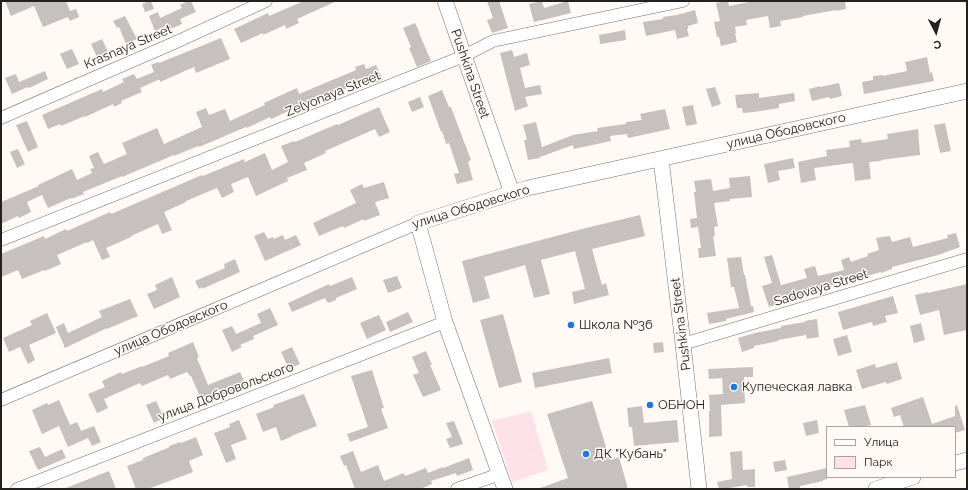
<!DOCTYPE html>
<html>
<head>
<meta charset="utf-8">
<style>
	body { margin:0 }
	#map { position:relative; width:968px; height:490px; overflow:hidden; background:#fffaf6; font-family:Raleway,sans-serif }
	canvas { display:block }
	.frame { position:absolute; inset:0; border:2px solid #22211f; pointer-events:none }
	.legend { position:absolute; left:826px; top:426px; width:130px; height:52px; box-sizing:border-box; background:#fffaf6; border:1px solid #a7a3a0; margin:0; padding:5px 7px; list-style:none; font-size:12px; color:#22211f }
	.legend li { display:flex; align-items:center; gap:8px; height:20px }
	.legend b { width:20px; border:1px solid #a7a3a0 }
	.north { position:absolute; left:916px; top:12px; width:40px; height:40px; -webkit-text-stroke:3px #fffaf6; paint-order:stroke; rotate:174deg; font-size:11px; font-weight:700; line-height:16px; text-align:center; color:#22211f }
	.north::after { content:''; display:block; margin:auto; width:14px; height:18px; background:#22211f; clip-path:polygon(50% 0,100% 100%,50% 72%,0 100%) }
</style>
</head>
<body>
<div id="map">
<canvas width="968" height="490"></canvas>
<div class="frame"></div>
<ul class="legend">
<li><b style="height:5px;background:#fff"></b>Улица</li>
<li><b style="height:11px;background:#ffe1ea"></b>Парк</li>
</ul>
<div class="north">С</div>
</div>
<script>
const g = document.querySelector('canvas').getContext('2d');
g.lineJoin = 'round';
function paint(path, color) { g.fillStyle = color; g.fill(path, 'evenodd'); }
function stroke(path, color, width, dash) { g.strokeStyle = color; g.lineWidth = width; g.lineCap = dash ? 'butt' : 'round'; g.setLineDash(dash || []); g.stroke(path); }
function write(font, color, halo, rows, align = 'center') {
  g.font = font + ' Raleway,sans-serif'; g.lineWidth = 3; g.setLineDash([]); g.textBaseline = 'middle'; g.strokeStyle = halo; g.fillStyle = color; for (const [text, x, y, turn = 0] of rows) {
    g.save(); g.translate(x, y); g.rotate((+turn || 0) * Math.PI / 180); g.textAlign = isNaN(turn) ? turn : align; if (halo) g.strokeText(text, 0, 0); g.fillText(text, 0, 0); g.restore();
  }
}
const green = new Path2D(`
	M531,411L548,470L512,482L492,421Z`);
const building = new Path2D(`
	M5,1H66L70,11L76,9L79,17L70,21L68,17L43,27L34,6L11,16Z
	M149,1H151L154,9L145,12L142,4Z
	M188,1H191L196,12L180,19L182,24L168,30L166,26L155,31L149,16L158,12L160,18L182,8L180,5Z
	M304,1H337L297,19L299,23L286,29L285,25L263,35V33L241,43L234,29L268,13L269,16Z
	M487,1H499L508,28L492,33L487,20L493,18Z
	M542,1L544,8L568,1L571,13L534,22L529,4Z
	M726,1H728L729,6L754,1H845L846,9L836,11V10L803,16V17L780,21L781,26L770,28L768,16L746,20L747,25L735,27L736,33H735L737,42L721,46L719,37H717L714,22L720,21L716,3Z
	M695,10L698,23L688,26V29H687L689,36L677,39L675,30L646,36L643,22L663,19V17L677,15Z
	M125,16L137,39L126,44L119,27L117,28L113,21Z
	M415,23L420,33H419L431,61L417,67L409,48L411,47L403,28Z
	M625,30L626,40L600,44L599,35Z
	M221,38L230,59L196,73L194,67L160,82V80H158L140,88L142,92L121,101L122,103L114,107L113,104L85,117V116L61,126L60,124L48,129L42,115L102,89L103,92L124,82L122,79L134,74L137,79L154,72L151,65L158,62L159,63Z
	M102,39L108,52L97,57L91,44Z
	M72,49L79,64L67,69L60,54Z
	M512,50L514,57L527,53L530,65L520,68L525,88L540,85L542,94L525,97L528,106L515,111L500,53Z
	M927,57L930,73L932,72L934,81L864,94L862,82L873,80V76L883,75V76L907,71L905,62Z
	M364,64L366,69L376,65L383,80L375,83L373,79L362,83V82L316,101V100L293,110V109L271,119L270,117L247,128L246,127L199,147L198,146L174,156V155L122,177V176L83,192L84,194L71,199V198L48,208L42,195L27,202L31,212L19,218L18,216L1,224V202L39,186L38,185L72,169L77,180L92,173L90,169L94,168L89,156L98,152L104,164L127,154L122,143L157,128L164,144L202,127L196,112L206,108L209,115L225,109L230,121L265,105L264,103L277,97L297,88L299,94L356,70L355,67Z
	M45,71L48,79L29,88L28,87L12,94L5,78L16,74L19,82Z
	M839,83L842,96L830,99L829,97L812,101L809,89L820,86V87Z
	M715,87L721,104L712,107L706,89Z
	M442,90L449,107H451L471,160L468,162L473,180L457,184L454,174L459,173L449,143L446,144L442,131L441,132L428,96Z
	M759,93V98L794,93L795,101L779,104V108L754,112L743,113L742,108H737L735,95Z
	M420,97L424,107L412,112L408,102Z
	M693,105L697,124L686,126L682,107Z
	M379,107L390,132L379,137L375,129L325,151L326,153L304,163L307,170L287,178L288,181L256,196L248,177L231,184L234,192L222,198L217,188L186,201V202L164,212L172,230L162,234L158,224L131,236V237L106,248L110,257L102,260L93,240L87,243V242L57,255L61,264L45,271L44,270L22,279L18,270L1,277V254L44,236L45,239L66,229L67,231L110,212L111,214L202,175L203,176L244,159L245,162L265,153L272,170L288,162L281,146L294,141L295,142L337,124L338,125Z
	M665,109L670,129L628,138L627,134L610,136L611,141L574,149L573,145L540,157V158L528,160L524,140H527L523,125L536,122L542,147L573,135L598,131L597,128L626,124V122L642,120L640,114Z
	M27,121L38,147L28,152L16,125Z
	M945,123L951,151L940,153L934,125Z
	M918,129L920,155L881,160V161L869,162L871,179L855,181L853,164L852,163L814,168L816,180L801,183L798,162L827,156L826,150L850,147L849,141L861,139L862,143L888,139L887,134Z
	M18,149L25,164L17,168L10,152Z
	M793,158L795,168L778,171L780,180L768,183L764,164Z
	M750,176L752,197L730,199V201L714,203L718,226L714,227L715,236H713L716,256L699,258L698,248H701L698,227L691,228L690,219L697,218L694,192H696L694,181L711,179L713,191L730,188L729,178Z
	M384,182L389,198L375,202L380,215L364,221V219L344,228L343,226L319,236L313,223L356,203L350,190L362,184L364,188Z
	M640,215L645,236L592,249L602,285L606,283L609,295L574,304L572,292L585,289L575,251L541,260L550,294L534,298L525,265L484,277L490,298L473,303L462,261L586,228Z
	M264,232L268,239L273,237L274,239L283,235L285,240L296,235L301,245L265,261L254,236Z
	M956,233L960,247L938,255L892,267V269L881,273V272L822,288V289L800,296V297L769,307L762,286L772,283L764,257L772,255L781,285L807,278L804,269L815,266L818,276L844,270L841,260L849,257L851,262L868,256L867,254L879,250L876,238L890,236L892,242L910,237L913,247L948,238L947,235Z
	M741,257L744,275H745L751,306H753L754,312L726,319V321L709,324L707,313L739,308L734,287H731L727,258Z
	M235,259L240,272L202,289V287L199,289L195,281L225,268L224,264Z
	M397,276L402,288L388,293L383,280Z
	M172,277L180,297L154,309L147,294L157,290L155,285Z
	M352,277L357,289L336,298V300L328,303L325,298L292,312L288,303L329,284L330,286Z
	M967,284V330L944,335L939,310L920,315L915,295L928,292V293Z
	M893,296L898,313L885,316L887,322L873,326L872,322L843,330L838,312Z
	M130,299L138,316L107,329V328L65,348L56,327L64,323L68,333L102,317L99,311Z
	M270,308L278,325L253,336L254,339L240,345L242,347L232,352L222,330L232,326L236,334L261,323L257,314Z
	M408,312L413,322L390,332L386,322Z
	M47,313L56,333L29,345L35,360L28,364L20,347L9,352L3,338L32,325L30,321Z
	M503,314L522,382L499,388L480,320Z
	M379,315L386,330L367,339L360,323Z
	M817,319L819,337L807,339L806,335L778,340V341L754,346V348L742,352L738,338L755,333L781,328V326L805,322V321Z
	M921,323L925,340L914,343L910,326Z
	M847,335L852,352L838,356L833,339Z
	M193,342L199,357L197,358L208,385L240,372L246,385L223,395L222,393L202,401L191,376H190L187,372L170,379L168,375L142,386L140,383L104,399L108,408L97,413L88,394L105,387L102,381L121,372L122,374L142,366V367L169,356L168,353Z
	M663,342L664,352L654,353L653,343Z
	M292,347L300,364L289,369L281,352Z
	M426,351L432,365H430L441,390L423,397L413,375L419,373L412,357Z
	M609,358L612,373L535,388L532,373Z
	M897,362L902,379L887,384L886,382L862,389L856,370L875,364L876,368Z
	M753,367V377H744L745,403L721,405L722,436L709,437V411H710L709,395L723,394L722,378L709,379L708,369Z
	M372,370L384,408L381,409L388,428L350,442L347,434L368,427L351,376Z
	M304,394L317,426L291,436V437L281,441L276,427L263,432L256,414L274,407L273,405Z
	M923,397L932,424L955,416V406L957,405L965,430L955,433V427H904L900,415L894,417L891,408Z
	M59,400L70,425L77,422L81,431L94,426L101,442L92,446L88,438L68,447L59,426L42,434L32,410L47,403L48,405Z
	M156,401L164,418L154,423L146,405Z
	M592,401L610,460L619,457L628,489H540V488L568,478L547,414Z
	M865,405L871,425L863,427H849L844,410Z
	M642,406L644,423L677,420L679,442L634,446L632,427H629L627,408Z
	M239,420L247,439L231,445L236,459L226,463L214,433L230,427L229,424Z
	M817,420L819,433L806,436L803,423Z
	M454,421L463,444L450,448L446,439L452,437L446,423Z
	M196,437L203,455L189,461L193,472L148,489H136L127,466L143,460V458L170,447L169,446L180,442L181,443Z
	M40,447L45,457L62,449L66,458L38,470L29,451Z
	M353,451L361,472L378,465L384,481L404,473L405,476L426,468L428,473L443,467V468L469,458L473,470L457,476L456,473L431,481L432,484L420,489H355L346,465L344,466L340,456Z
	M742,451L743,470L755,469V487H747V485L724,489H719L717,482L732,479L730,452Z
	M785,460L787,470L775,472L773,462Z
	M827,468V479L823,480V481L800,486V489H789L787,477Z
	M109,471L116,489H66V488Z`);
const minor = new Path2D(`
	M1,118L174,43L266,1
	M1,240L464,56L493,41L683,1
	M683,344L967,259
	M1,400L418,223
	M17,489L445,322
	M457,489L500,474`);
const tertiary = new Path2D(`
	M445,1L512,193
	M661,159L683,344L699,489
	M955,463L967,460
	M505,489L445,322L418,223L528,188L967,91
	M876,489L913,477`);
const markers = [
	[571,325,4,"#1b78e1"],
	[734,387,4,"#1b78e1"],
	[650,405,4,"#1b78e1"],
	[586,454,4,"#1b78e1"]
];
const streetNames = [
	["Krasnaya Street",128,47,-23],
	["Pushkina Street",470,74,71],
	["Zelyonaya Street",333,94,-22],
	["улица Ободовского",786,131,-13],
	["улица Ободовского",471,207,-17],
	["Sadovaya Street",821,288,-17],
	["Pushkina Street",681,324,-97],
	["улица Ободовского",171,328,-23],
	["улица Добровольского",226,392,-21]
];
const poiNames = [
	["Школа №36",579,325],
	["Купеческая лавка",742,387],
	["ОБНОН",658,405],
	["ДК \"Кубань\"",594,454]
];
paint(green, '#ffe1ea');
paint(building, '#c6c0bf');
stroke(minor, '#74706c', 13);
stroke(tertiary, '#74706c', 16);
stroke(minor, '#fff', 12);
stroke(tertiary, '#fff', 15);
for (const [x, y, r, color] of markers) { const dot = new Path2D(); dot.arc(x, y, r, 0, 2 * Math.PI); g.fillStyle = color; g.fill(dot); stroke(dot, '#fffaf6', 1.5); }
write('13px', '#22211f', '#fffaf6', streetNames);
write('13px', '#22211f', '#fffaf6', poiNames, 'left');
</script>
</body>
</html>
